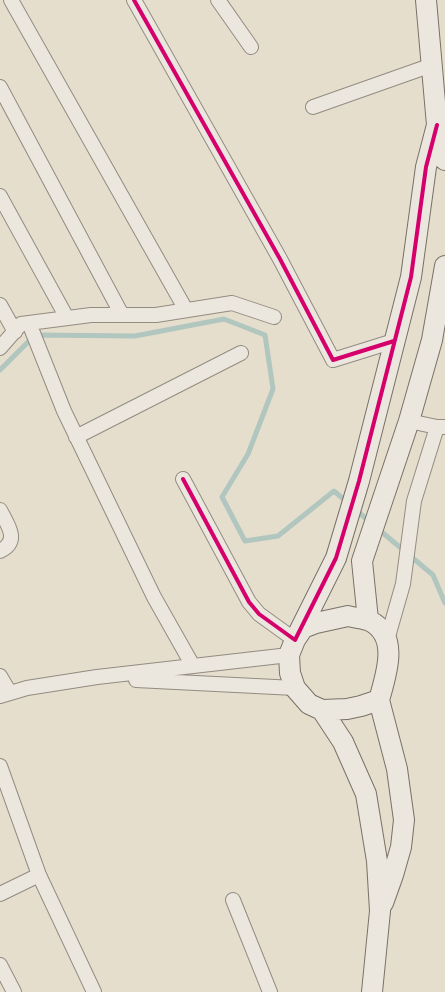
<!DOCTYPE html>
<html>
<head>
<meta charset="utf-8">
<style>
	body { margin:0 }
	canvas { display:block; background:#e5decd }
</style>
</head>
<body>
<canvas width="445" height="992"></canvas>
<script>
const g = document.querySelector('canvas').getContext('2d');
g.lineJoin = 'round';
function stroke(path, color, width, dash) { g.strokeStyle = color; g.lineWidth = width; g.lineCap = dash ? 'butt' : 'round'; g.setLineDash(dash || []); g.stroke(path); }
const stream = new Path2D(`
	M0,370L35,335L135,336L224,319L265,335L273,389L248,454L222,497L245,541L278,536L334,491L348,503
	M356,510L371,523
	M377,528L433,575L445,603`);
const street = new Path2D(`
	M11,0L186,310
	M134,0L280,259L333,360L394,341
	M218,0L251,47
	M0,87L122,315
	M313,107L432,65
	M0,196L67,318
	M0,305L15,332
	M29,323L64,411L154,597L193,666
	M0,348L21,324L91,315H156L232,303L274,317
	M409,421L437,427H445
	M76,437L241,353
	M183,479L249,602L259,614L295,640
	M0,510C7,524 21,541 0,551
	M387,640L403,584L414,501L437,427
	M0,676L10,693
	M136,680L295,688
	M0,696L27,688L97,677L289,655
	M0,766L39,875L94,992
	M0,894L39,875
	M233,900L270,992
	M0,965L14,992`);
const secondary = new Path2D(`
	M426,0L437,125L445,160
	M348,616C355,618 364,618 370,621C400,636 386,675 379,700L361,706L347,709L322,710L309,704L295,688L290,673L289,655L295,640L303,628L316,623Z
	M368,620L362,561L409,421L432,340L445,266
	M295,640L336,558L359,481L411,277L426,167L437,125
	M379,700L397,769L404,820L401,847L393,875L383,903
	M322,710L343,742L366,794L377,861L380,911L372,992`);
const cycleway = new Path2D(`
	M134,0L280,259L333,360L394,341
	M183,479L249,602L259,614L295,640L336,558L359,481L411,277L426,167L437,125`);
stroke(stream, '#b0c6be', 5);
stroke(street, '#928c81', 16);
stroke(secondary, '#787167', 22);
stroke(street, '#ebe6de', 14);
stroke(secondary, '#ebe6de', 20);
stroke(cycleway, '#d6006c', 4);
</script>
</body>
</html>
